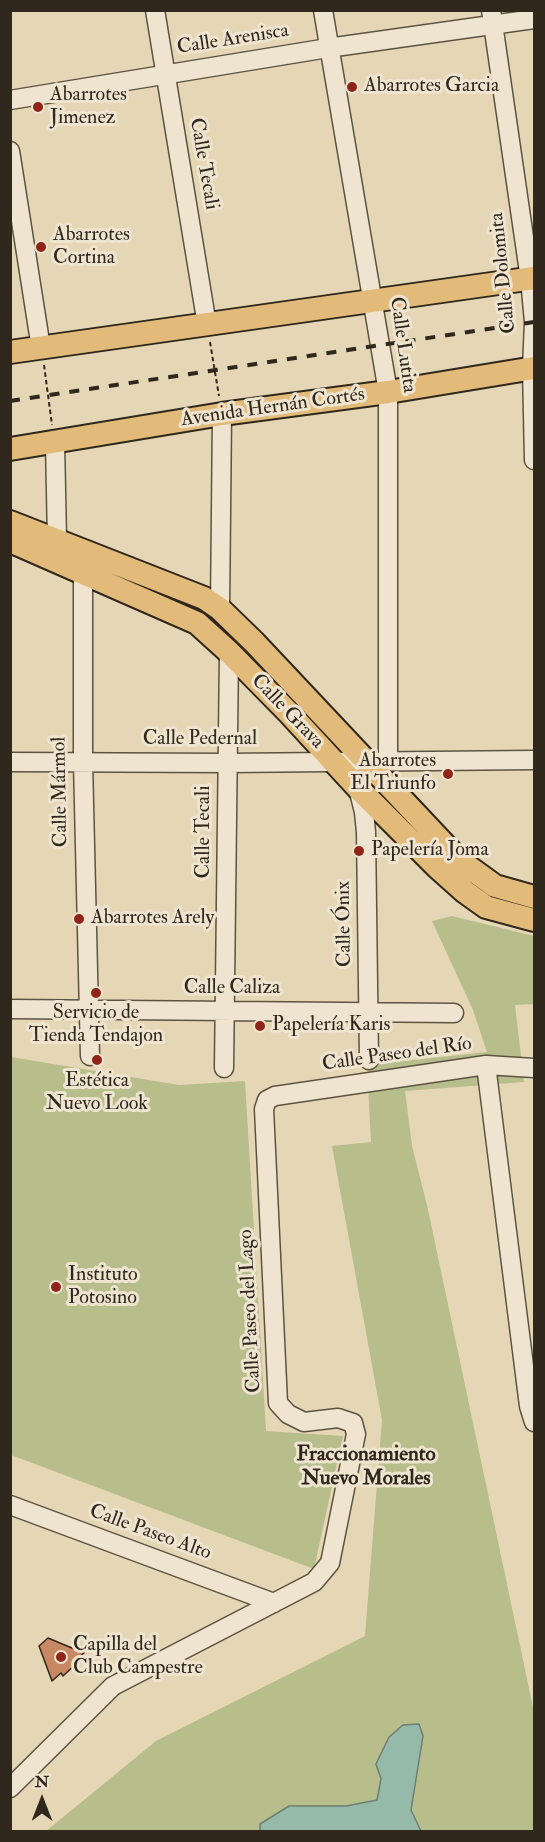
<!DOCTYPE html>
<html>
<head>
<meta charset="utf-8">
<style>
	body { margin:0 }
	#map { position:relative; width:545px; height:1842px; overflow:hidden; background:#e5d6b5; font-family:"IM FELL Double Pica",serif }
	canvas { display:block }
	.frame { position:absolute; inset:0; border:12px solid #30271d; pointer-events:none }
	.north { position:absolute; left:12px; top:1770px; width:60px; height:60px; -webkit-text-stroke:4px #eee4cf; paint-order:stroke; rotate:0deg; font-size:16px; font-weight:700; line-height:24px; text-align:center; color:#30271d }
	.north::after { content:''; display:block; margin:auto; width:21px; height:27px; background:#30271d; clip-path:polygon(50% 0,100% 100%,50% 72%,0 100%) }
</style>
</head>
<body>
<div id="map">
<canvas width="545" height="1842"></canvas>
<div class="frame"></div>
<div class="north">N</div>
</div>
<script>
const g = document.querySelector('canvas').getContext('2d');
g.lineJoin = 'round';
function paint(path, color) { g.fillStyle = color; g.fill(path, 'evenodd'); }
function stroke(path, color, width, dash) { g.strokeStyle = color; g.lineWidth = width; g.lineCap = dash ? 'butt' : 'round'; g.setLineDash(dash || []); g.stroke(path); }
function write(font, color, halo, rows, align = 'center') {
  g.font = font + ' "IM FELL Double Pica",serif'; g.lineWidth = 6; g.setLineDash([]); g.textBaseline = 'middle'; g.strokeStyle = halo; g.fillStyle = color; for (const [text, x, y, turn = 0] of rows) {
    g.save(); g.translate(x, y); g.rotate((+turn || 0) * Math.PI / 180); g.textAlign = isNaN(turn) ? turn : align; if (halo) g.strokeText(text, 0, 0); g.fillText(text, 0, 0); g.restore();
  }
}
const green = new Path2D(`
	M452,916L534,936V1004L515,1005L524,1082L405,1091L412,1146L427,1205L534,1712V1831L45,1832L156,1741L365,1636L382,1420L332,1146L371,1142L367,1065L487,1052L473,1010L432,921Z
	M11,1057L179,1085L245,1081L266,1431L343,1436L314,1569L11,1455Z`);
const water = new Path2D(`
	M419,1724L423,1736L411,1810L421,1831H260V1824L289,1806H346L377,1800L381,1779L376,1764L389,1737L403,1725Z`);
const building = new Path2D(`
	M48,1638L84,1653L74,1661L77,1663L63,1676L61,1673L52,1681L39,1646Z`);
const path = new Path2D(`
	M210,342L219,396
	M44,365L52,425`);
const minor = new Path2D(`
	M155,10L207,325
	M323,10L388,392V761
	M491,10L530,279L534,322L532,368L534,460
	M10,100L328,48L534,19
	M10,151L41,348
	M55,442L57,540
	M83,572V762L90,1056
	M220,609L222,414
	M10,762L227,763L534,760
	M358,788L364,812L366,832L369,1060
	M10,1009L454,1013
	M486,1065L529,1406L534,1422
	M224,1068L229,652
	M10,1505L274,1603
	M10,1788L113,1686L314,1582L330,1563L356,1434L353,1423L338,1418L304,1422L288,1414L278,1403L264,1109L267,1100L275,1096L486,1065L534,1068`);
const major = new Path2D(`
	M10,352L534,278
	M10,449L222,414L388,392L534,368
	M10,522L204,598L220,609L254,642L459,860L495,886L534,897
	M10,541L197,623L229,652L289,713L358,788L437,867L465,892L486,907L534,920`);
const rail = new Path2D(`
	M10,401L534,322`);
const markers = [
	[352,87,6,"#8f2418"],
	[38,107,6,"#8f2418"],
	[41,247,6,"#8f2418"],
	[448,774,6,"#8f2418"],
	[359,851,6,"#8f2418"],
	[79,919,6,"#8f2418"],
	[96,993,6,"#8f2418"],
	[260,1026,6,"#8f2418"],
	[97,1060,6,"#8f2418"],
	[56,1287,6,"#8f2418"],
	[61,1657,6,"#8f2418"]
];
const streetNames = [
	["Calle Arenisca",233,40,-9],
	["Calle Tecali",203,164,80],
	["Calle Dolomita",504,273,-96],
	["Calle Lutita",402,345,82],
	["Avenida Hernán Cortés",273,408,-8],
	["Calle Grava",287,712,46],
	["Calle Pedernal",200,740],
	["Calle Mármol",61,792,-91],
	["Calle Tecali",205,832,-90],
	["Calle Ónix",345,924,-91],
	["Calle Caliza",232,989],
	["Calle Paseo del Río",397,1055,-8],
	["Calle Paseo del Lago",251,1311,-93],
	["Calle Paseo Alto",150,1533,20]
];
const poiNames = [
	["Abarrotes Garcia",364,87],
	["Abarrotes",50,96],
	["Jimenez",50,119],
	["Abarrotes",53,236],
	["Cortina",53,259],
	["Abarrotes",436,762,"right"],
	["El Triunfo",436,785,"right"],
	["Papelería Joma",371,851],
	["Abarrotes Arely",91,919],
	["Servicio de",96,1014,"center"],
	["Tienda Tendajon",96,1037,"center"],
	["Papelería Karis",272,1026],
	["Estética",97,1082,"center"],
	["Nuevo Look",97,1105,"center"],
	["Instituto",68,1276],
	["Potosino",68,1299],
	["Capilla del",73,1646],
	["Club Campestre",73,1669]
];
const neighbourhoodNames = [
	["Fraccionamiento",366,1455],
	["Nuevo Morales",366,1479]
];
paint(green, '#b7bd8b');
paint(water, '#96baa9');
stroke(water, '#6d7f71', 1.5);
paint(building, '#c98864');
stroke(building, '#30271d', 1.5);
stroke(minor, '#5d5343', 21);
stroke(major, '#30271d', 26);
stroke(path, '#30271d', 2, [4.5, 3]);
stroke(minor, '#eee4cf', 18);
stroke(major, '#e2bb7a', 22);
stroke(rail, '#30271d', 4, [10, 10]);
for (const [x, y, r, color] of markers) { const dot = new Path2D(); dot.arc(x, y, r, 0, 2 * Math.PI); g.fillStyle = color; g.fill(dot); stroke(dot, '#eee4cf', 2); }
write('20px', '#30271d', '#eee4cf', streetNames);
write('20px', '#30271d', '#eee4cf', poiNames, 'left');
write('bold 21px', '#30271d', '#eee4cf', neighbourhoodNames);
</script>
</body>
</html>
